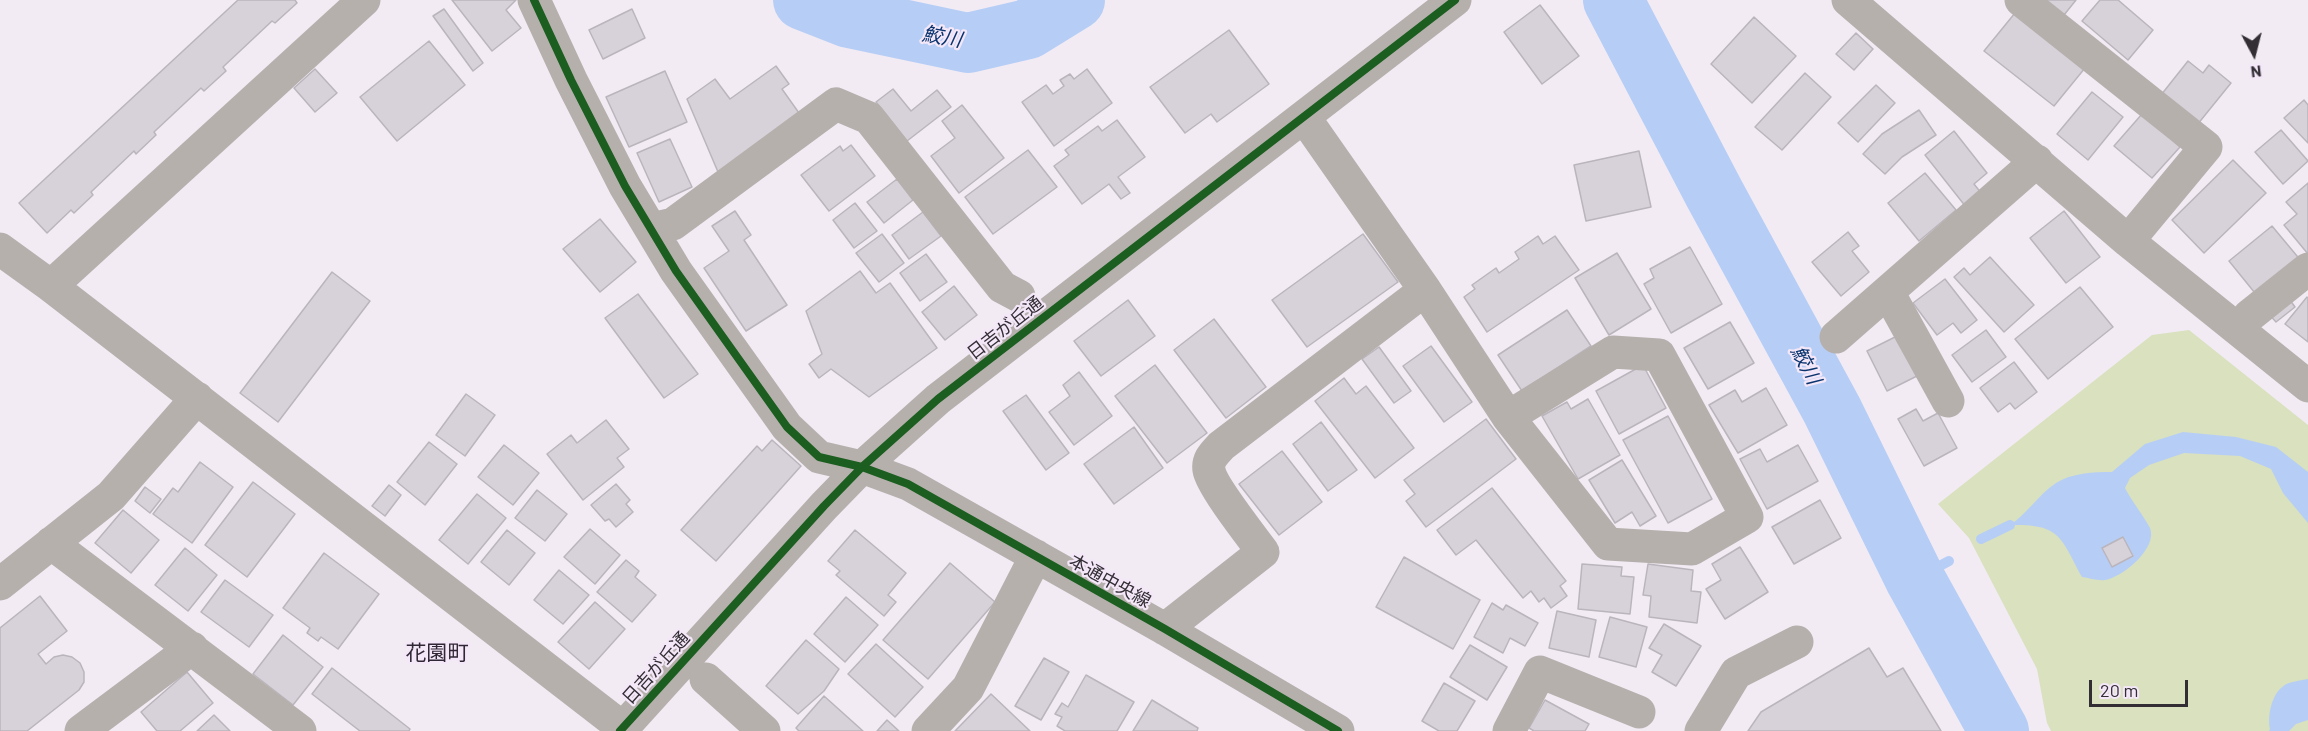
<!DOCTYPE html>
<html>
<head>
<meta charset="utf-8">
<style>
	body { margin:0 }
	#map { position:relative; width:2308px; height:731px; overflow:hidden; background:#f2ebf4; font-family:Barlow,sans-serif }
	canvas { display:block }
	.north { position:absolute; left:2224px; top:24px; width:60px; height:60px; -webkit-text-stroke:4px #f3e7f8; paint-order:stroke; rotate:173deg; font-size:16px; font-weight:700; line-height:24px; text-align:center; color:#322e34 }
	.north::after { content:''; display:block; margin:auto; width:21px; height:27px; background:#322e34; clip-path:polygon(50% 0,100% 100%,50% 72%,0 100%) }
	.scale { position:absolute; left:2089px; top:680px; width:99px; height:27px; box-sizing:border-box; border:3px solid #322e34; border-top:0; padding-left:8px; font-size:18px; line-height:21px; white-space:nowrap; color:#322e34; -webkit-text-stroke:4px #f3e7f8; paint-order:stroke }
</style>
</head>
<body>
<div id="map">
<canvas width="2308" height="731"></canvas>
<div class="north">N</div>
<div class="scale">20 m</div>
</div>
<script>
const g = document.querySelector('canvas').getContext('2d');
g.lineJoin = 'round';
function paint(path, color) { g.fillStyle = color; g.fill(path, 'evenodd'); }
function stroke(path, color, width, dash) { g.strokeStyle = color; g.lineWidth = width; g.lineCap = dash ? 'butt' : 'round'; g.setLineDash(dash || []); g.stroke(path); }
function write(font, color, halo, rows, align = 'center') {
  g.font = font + ' Barlow,"Noto Sans JP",sans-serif'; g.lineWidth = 4.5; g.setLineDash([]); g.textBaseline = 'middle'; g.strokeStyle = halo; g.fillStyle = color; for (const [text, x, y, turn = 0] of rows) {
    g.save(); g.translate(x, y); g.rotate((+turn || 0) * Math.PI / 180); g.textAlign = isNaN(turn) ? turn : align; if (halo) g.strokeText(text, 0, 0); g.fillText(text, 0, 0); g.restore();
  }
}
const green = new Path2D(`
	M2189,330L2308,425V731H2051L2047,723L2037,669L1969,538L1938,504L2152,335Z`);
const water = new Path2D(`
	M2183,432L2236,437L2276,447L2308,472V523L2283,493L2271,469L2240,456L2184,453L2149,465L2130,478L2125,488C2131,500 2145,518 2150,528C2158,548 2123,577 2105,580C2098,581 2089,578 2082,577C2060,536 2060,524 2010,525C2027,514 2038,495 2056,483C2071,473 2094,472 2112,472L2145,444Z
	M2308,679V720L2296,724L2289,731H2269L2270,729C2267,715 2272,689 2289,683C2295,681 2302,680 2308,679Z`);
const stream = new Path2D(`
	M1981,539L2010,525
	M1915,579L1949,561`);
const river = new Path2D(`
	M803,0L849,18L968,43L1028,29L1075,0
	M1613,0L1714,193L1832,410L1915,579L1999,731`);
const building = new Path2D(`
	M238,0H295L297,3L275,23L272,21L223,67L226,71L204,91L201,88L154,132L156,135L136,154L134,151L91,192L93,195L74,213L71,210L47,233L19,203Z
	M452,0H516L506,10L521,28L492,51Z
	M2045,0H2076L2064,15Z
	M2100,0H2118L2153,30L2128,60L2082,21Z
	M1540,5L1579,56L1542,84L1504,32Z
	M444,9L483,63L473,71L433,16Z
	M632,9L645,38L603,59L589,30Z
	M2015,13L2085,68L2054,106L1984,51Z
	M1754,17L1796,56L1752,103L1711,64Z
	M1229,30L1269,84L1217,122L1211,114L1185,133L1150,87Z
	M1856,33L1873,49L1854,70L1836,54Z
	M429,41L465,85L397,141L360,97Z
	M2188,61L2203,73L2209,65L2231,83L2197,125L2161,95Z
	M776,66L789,84L782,89L799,113L718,172L687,99L715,79L730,99Z
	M315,69L337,93L315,112L294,88Z
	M1087,69L1112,103L1054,146L1022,102L1046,85L1053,94L1064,86L1060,80L1070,74L1074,79Z
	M665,71L687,122L629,147L606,97Z
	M1805,73L1831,97L1782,150L1755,127Z
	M1876,85L1895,103L1858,142L1838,123Z
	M893,89L911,111L937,90L951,107L907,141L876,102Z
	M2092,92L2123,117L2088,160L2057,134Z
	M2304,100L2308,105V143L2284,118Z
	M962,105L1004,158L959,193L931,156L955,138L942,121Z
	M1919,110L1936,135L1902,157L1885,174L1863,154L1882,134Z
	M2142,114L2180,147L2152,178L2114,146Z
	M1117,120L1145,157L1118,177L1130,193L1121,199L1109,184L1082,204L1054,166L1069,155L1065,150L1098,126L1102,131Z
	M2281,130L2308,161L2283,184L2255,152Z
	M1954,131L1987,173L1974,184L1982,194L1966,207L1925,155Z
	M670,139L692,187L659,202L637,153Z
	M851,145L875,176L829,211L801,175L840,146L843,151Z
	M1028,150L1057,187L993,234L965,197Z
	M1639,151L1651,207L1586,221L1574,165Z
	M2233,160L2266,193L2204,253L2172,220Z
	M1925,173L1956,210L1919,241L1888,203Z
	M897,179L913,200L884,223L867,202Z
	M2308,183V254L2284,225L2297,214L2286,202Z
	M855,203L877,231L854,248L833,220Z
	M735,211L751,235L744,240L787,305L746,331L704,268L729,251L712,226Z
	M2064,211L2100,257L2066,283L2030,238Z
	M923,212L941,236L909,259L892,235Z
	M600,219L636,262L600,292L563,249Z
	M2272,226L2302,262L2259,298L2229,261Z
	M1848,232L1859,246L1852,251L1869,272L1841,296L1812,262Z
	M882,234L904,263L879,282L856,253Z
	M1363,234L1398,282L1307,347L1272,300Z
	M1538,236L1543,244L1555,236L1579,270L1487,332L1464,297L1475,289L1472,285L1496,268L1499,273L1519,259L1515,252Z
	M1690,247L1722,304L1671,333L1644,284L1654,278L1650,269Z
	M1617,253L1651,309L1609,335L1575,278Z
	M926,254L947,282L920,301L900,273Z
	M1990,257L2034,305L2004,332L1954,277L1964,268L1970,275Z
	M860,271L876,293L890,283L937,348L869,397L831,369L819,378L809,364L822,354L806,311Z
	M332,272L370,301L278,422L240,393Z
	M1945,279L1977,320L1961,333L1953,323L1937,335L1913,303Z
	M954,286L977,315L945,340L922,312Z
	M2080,287L2113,327L2048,379L2015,339Z
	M638,294L698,374L664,398L605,318Z
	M2287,296L2295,307L2276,322L2267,312Z
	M2307,297L2308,298V342L2285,324Z
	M1128,300L1155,336L1101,376L1074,341Z
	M1567,310L1591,346L1522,391L1498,355Z
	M1214,319L1266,387L1226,418L1174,350Z
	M1730,322L1754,363L1708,389L1684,348Z
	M1986,330L2006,357L1972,382L1952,355Z
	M1899,335L1919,375L1887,391L1867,351Z
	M1431,346L1472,402L1444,422L1403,366Z
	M1379,347L1411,391L1394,403L1362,359Z
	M2014,362L2037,392L2015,409L2010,403L1998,412L1980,388Z
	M1155,365L1207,433L1167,463L1115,396Z
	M1643,365L1666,408L1619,434L1596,391Z
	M1079,372L1112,416L1074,445L1049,412L1070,396L1063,385Z
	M1344,378L1356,394L1366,386L1414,448L1375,478L1315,401Z
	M1766,388L1787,425L1738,453L1709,405L1735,390L1742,402Z
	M466,394L495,415L465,456L436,435Z
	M1026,395L1069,453L1046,470L1003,411Z
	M1588,399L1620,455L1578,479L1542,416L1567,402L1571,409Z
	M1916,409L1923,421L1938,413L1957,448L1924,466L1898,419Z
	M1668,416L1712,499L1668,523L1623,440Z
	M1486,419L1516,459L1426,527L1406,501L1415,494L1404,480Z
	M606,420L629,449L617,458L624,467L583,500L547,454L571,435L577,443Z
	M1321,422L1357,470L1328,491L1293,444Z
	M1134,427L1163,468L1114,504L1084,464Z
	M772,440L801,466L716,561L681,530L757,446L762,451Z
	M429,442L457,464L425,505L397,482Z
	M504,445L539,473L513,505L478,477Z
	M1798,445L1818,481L1767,509L1740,459L1760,449L1767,462Z
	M1282,451L1322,502L1279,535L1239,484Z
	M1622,460L1656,516L1640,526L1632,512L1615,523L1589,480Z
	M200,462L233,487L192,543L153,514L173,488L178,492Z
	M253,482L295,514L247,577L205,545Z
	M616,484L630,500L626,504L633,512L616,527L609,519L605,521L591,505Z
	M389,485L401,495L385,516L372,506Z
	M145,487L161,499L150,513L135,501Z
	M1492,488L1566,581L1560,586L1567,596L1551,608L1544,598L1539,602L1531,591L1523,598L1476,540L1456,555L1437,530Z
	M537,490L567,514L545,541L515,518Z
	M477,494L506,518L468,564L439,540Z
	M1820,500L1841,538L1794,564L1772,527Z
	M123,510L159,540L131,573L95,543Z
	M590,529L620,555L595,584L564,557Z
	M507,530L535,553L509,585L481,562Z
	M855,530L906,573L888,595L896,602L884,616L836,575L840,571L828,561Z
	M2123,537L2133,556L2112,567L2102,548Z
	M1740,547L1768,592L1725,619L1706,589L1721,580L1712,564Z
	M185,548L217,575L188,611L155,585Z
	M324,553L379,594L338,649L321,637L318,641L307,633L310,628L283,608Z
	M1404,557L1480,600L1453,649L1376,607Z
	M626,560L639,571L635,577L656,595L632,622L597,592Z
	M950,563L995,602L928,679L883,640Z
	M1582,564L1622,567L1621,576L1634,577L1630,614L1578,609Z
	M1648,564L1693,570L1691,591L1701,592L1697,623L1649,617L1651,596L1643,595Z
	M559,570L589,595L563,624L534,600Z
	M225,580L273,615L249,647L201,612Z
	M40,596L67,631L38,654L46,664L54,657L63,655L72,657L80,663L84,672V682L79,690L27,731H0V628Z
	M846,597L878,625L845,662L814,634Z
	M595,602L625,629L589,669L558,642Z
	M1492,603L1503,610L1506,605L1538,623L1525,646L1510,638L1503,653L1474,637Z
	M1557,611L1596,620L1589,657L1549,648Z
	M1610,617L1647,627L1636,667L1599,657Z
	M1664,624L1701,646L1676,686L1652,672L1662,655L1649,648Z
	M283,635L323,667L293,705L253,674Z
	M806,640L839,669L824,691L798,714L766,686Z
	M876,644L923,687L895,717L848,674Z
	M1470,645L1507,667L1487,700L1450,677Z
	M1869,648L1887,677L1903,668L1941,731H1748L1761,712Z
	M1044,658L1069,672L1041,720L1015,706Z
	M332,668L410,729L409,731H360L312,694Z
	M187,672L213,703L180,731H157L141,712Z
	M1086,675L1134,702L1117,731H1065L1057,726L1062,717L1055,714L1062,703L1068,707Z
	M1444,683L1475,701L1457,731H1439L1422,721Z
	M991,694L1030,731H955Z
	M824,696L863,731H799L796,728Z
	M1152,700L1198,728L1197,731H1133Z
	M1545,700L1589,724L1585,731H1534L1529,728Z
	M214,715L230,731H197Z
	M887,720L899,731H877Z`);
const minor = new Path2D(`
	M534,0L571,80L625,186L676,271L787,427L819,457L862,467L908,484L1165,629L1338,731
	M1848,0L2128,241L2308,386
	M2021,0L2206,147L2128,241
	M1304,117L1425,290L1508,417L1608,544L1692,549L1747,517L1659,355L1613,352L1508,417
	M651,229L673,224L836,104L869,118L1002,287L1019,296
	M0,249L51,286L623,728
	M51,286L364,0
	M1888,292L1948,401
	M2249,316L2308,269
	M1836,337L2037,161
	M51,543L300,731
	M0,584L111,496L197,398
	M1165,629L1263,552C1252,537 1211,485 1209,470C1207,459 1215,453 1221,446L1425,290
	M706,679L764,731
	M81,731L192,648
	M620,731L824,506L862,467L938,399L1455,0
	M928,731L968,688L1036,556
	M1509,731L1540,672L1639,712
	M1701,731L1736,673L1797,642`);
const cycleway = new Path2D(`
	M534,0L571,80L625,186L676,271L787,427L819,457L862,467L908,484L1165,629L1338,731
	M620,731L824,506L862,467L938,399L1455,0`);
const streetNames = [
	["日吉が丘通",1005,328,-38],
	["本通中央線",1110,581,29],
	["日吉が丘通",656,668,-48]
];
const waterNames = [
	["鮫川",942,37,10],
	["鮫川",1806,365,62]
];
const quarterNames = [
	["花園町",437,653]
];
paint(green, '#d9e1bf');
paint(water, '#b6cef6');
stroke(stream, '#b6cef6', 10);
stroke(river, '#b6cef6', 60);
paint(building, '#d7d2d9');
stroke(building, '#bab5bc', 1.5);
stroke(minor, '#b6b0ad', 33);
stroke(cycleway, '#1b5e20', 8);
write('18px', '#322e34', '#f3e7f8', streetNames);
write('italic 20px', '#09346e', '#f3e7f8', waterNames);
write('21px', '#302734', '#f3e7f8', quarterNames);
</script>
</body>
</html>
